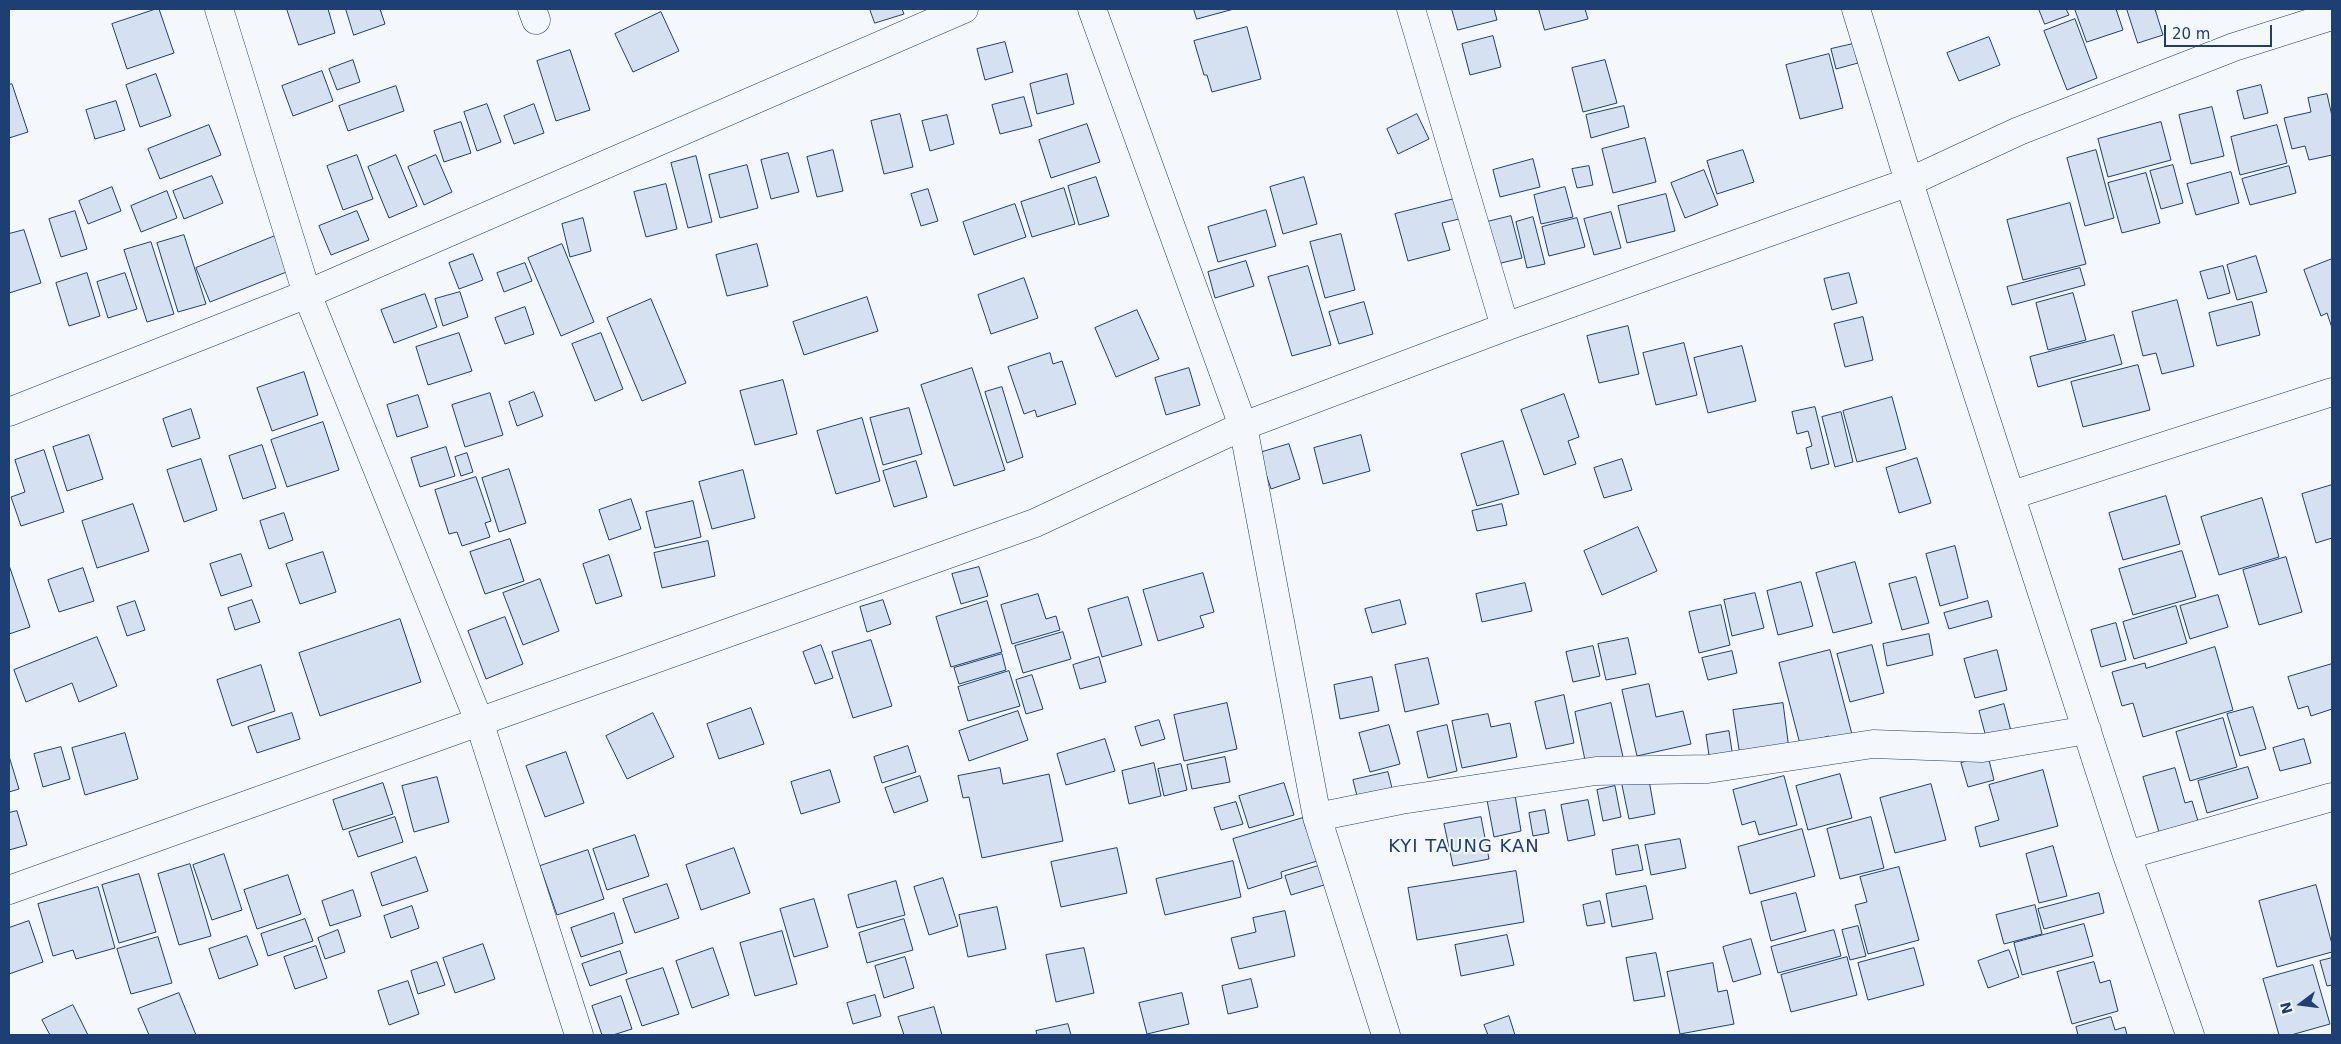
<!DOCTYPE html>
<html>
<head>
<meta charset="utf-8">
<style>
	body { margin:0 }
	#map { position:relative; width:2341px; height:1044px; overflow:hidden; background:#f4f7fb; font-family:"DejaVu Sans",sans-serif }
	canvas { display:block }
	.frame { position:absolute; inset:0; border:10px solid #1d3f73; pointer-events:none }
	.north { position:absolute; left:2276px; top:979px; width:50px; height:50px; -webkit-text-stroke:4px #f4f7fb; paint-order:stroke; rotate:255deg; font-size:14px; font-weight:700; line-height:20px; text-align:center; color:#1d3f73 }
	.north::after { content:''; display:block; margin:auto; width:18px; height:22px; background:#1d3f73; clip-path:polygon(50% 0,100% 100%,50% 72%,0 100%) }
	.scale { position:absolute; left:2164px; top:25px; width:108px; height:22px; box-sizing:border-box; border:2px solid #1d3f73; border-top:0; padding-left:6px; font-size:15px; line-height:18px; white-space:nowrap; color:#1d3f73; -webkit-text-stroke:4px #f4f7fb; paint-order:stroke }
</style>
</head>
<body>
<div id="map">
<canvas width="2341" height="1044"></canvas>
<div class="frame"></div>
<div class="north">N</div>
<div class="scale">20 m</div>
</div>
<script>
const g = document.querySelector('canvas').getContext('2d');
g.lineJoin = 'round';
function paint(path, color) { g.fillStyle = color; g.fill(path, 'evenodd'); }
function stroke(path, color, width, dash) { g.strokeStyle = color; g.lineWidth = width; g.lineCap = dash ? 'butt' : 'round'; g.setLineDash(dash || []); g.stroke(path); }
function write(font, color, halo, rows, align = 'center') {
  g.font = font + ' "DejaVu Sans",sans-serif'; g.lineWidth = 4; g.setLineDash([]); g.textBaseline = 'middle'; g.strokeStyle = halo; g.fillStyle = color; for (const [text, x, y, turn = 0] of rows) {
    g.save(); g.translate(x, y); g.rotate((+turn || 0) * Math.PI / 180); g.textAlign = isNaN(turn) ? turn : align; if (halo) g.strokeText(text, 0, 0); g.fillText(text, 0, 0); g.restore();
  }
}
const building = new Path2D(`
	M156,9H159L174,53L127,69L112,24Z
	M287,9H328L335,33L299,45Z
	M346,9H380L385,24L354,35Z
	M870,9H902L904,14L875,23Z
	M1194,9H1234L1197,19Z
	M1452,9H1494L1497,20L1458,30Z
	M1539,9H1585L1588,19L1545,30Z
	M2039,9H2066L2069,15L2045,24Z
	M2075,9H2116L2123,30L2087,42Z
	M2127,9H2155L2163,35L2138,43Z
	M661,12L679,51L633,72L615,34Z
	M2075,19L2097,78L2067,90L2044,31Z
	M1247,27L1261,79L1212,92L1207,75H1204L1194,41Z
	M1493,36L1501,67L1470,75L1462,44Z
	M1989,37L2000,65L1959,81L1947,53Z
	M1005,42L1013,72L985,80L977,49Z
	M1853,44L1858,63L1836,69L1831,49Z
	M570,50L590,110L556,121L537,61Z
	M1829,54L1843,108L1800,119L1786,65Z
	M353,60L360,82L337,90L329,69Z
	M1605,60L1617,103L1583,112L1572,68Z
	M322,71L333,101L293,116L282,86Z
	M156,74L171,116L140,127L126,85Z
	M1067,74L1074,104L1037,114L1030,84Z
	M12,84L28,132L9,138V85Z
	M2261,85L2268,113L2244,119L2237,91Z
	M396,86L404,111L348,131L339,106Z
	M2327,94L2332,116V155L2309,160L2305,146L2292,149L2284,118L2311,112L2308,98Z
	M1024,97L1032,126L1000,134L992,105Z
	M116,101L125,130L95,139L86,110Z
	M487,104L501,142L477,151L464,112Z
	M534,104L544,133L514,144L504,116Z
	M1624,106L1629,127L1591,138L1586,115Z
	M2212,107L2224,156L2191,164L2179,115Z
	M900,114L913,167L884,174L871,121Z
	M1417,114L1429,139L1398,154L1387,129Z
	M947,115L954,144L930,151L922,121Z
	M461,122L471,153L444,162L434,131Z
	M2161,122L2171,160L2108,177L2098,139Z
	M1087,124L1100,162L1051,178L1039,140Z
	M209,125L221,155L160,179L148,149Z
	M2277,125L2287,163L2240,175L2231,137Z
	M1645,138L1656,182L1613,193L1602,149Z
	M833,150L843,191L817,197L807,157Z
	M1743,150L1754,182L1717,194L1707,161Z
	M2096,150L2114,218L2085,226L2067,158Z
	M788,153L799,192L771,199L761,160Z
	M357,155L373,199L343,210L327,166Z
	M396,155L417,206L389,218L368,167Z
	M436,155L452,192L424,205L408,167Z
	M696,156L712,222L688,228L671,163Z
	M1533,159L1540,187L1500,197L1493,170Z
	M747,165L758,208L720,218L709,175Z
	M2173,165L2183,203L2161,209L2150,171Z
	M1589,166L1593,185L1577,188L1572,169Z
	M2289,166L2296,193L2250,205L2242,179Z
	M1704,170L1718,205L1685,218L1671,183Z
	M2231,172L2239,203L2196,215L2187,184Z
	M2146,173L2160,223L2122,233L2108,183Z
	M212,176L223,203L184,219L173,191Z
	M1096,177L1109,216L1079,225L1068,186Z
	M1304,177L1317,224L1283,234L1270,187Z
	M666,184L677,229L646,237L634,192Z
	M112,187L121,211L88,224L79,201Z
	M1565,187L1573,217L1541,224L1534,195Z
	M1064,188L1075,224L1032,237L1021,202Z
	M928,189L938,221L921,226L911,194Z
	M167,191L177,218L141,232L131,206Z
	M1666,194L1675,231L1627,243L1618,206Z
	M1454,199L1459,219L1442,223L1450,250L1408,261L1395,214Z
	M2070,203L2086,264L2023,280L2007,220Z
	M1015,204L1026,237L974,255L963,222Z
	M1266,210L1276,246L1218,262L1208,227Z
	M75,211L87,249L61,257L49,219Z
	M357,211L369,240L331,255L319,226Z
	M1611,212L1621,248L1594,255L1584,219Z
	M1511,216L1522,258L1493,265L1483,223Z
	M1533,217L1545,264L1527,268L1516,222Z
	M583,218L591,251L570,257L562,224Z
	M1577,218L1585,247L1549,256L1542,227Z
	M24,230L41,283L9,293V234Z
	M1341,234L1355,290L1325,298L1310,242Z
	M184,235L206,304L178,312L157,243Z
	M275,236L289,271L210,302L196,268Z
	M151,242L174,314L147,322L124,250Z
	M562,244L594,322L561,336L528,258Z
	M757,244L768,286L727,296L716,255Z
	M473,254L483,280L459,289L449,263Z
	M2256,256L2267,292L2237,300L2227,265Z
	M2332,259V328L2327,313L2321,316L2304,270Z
	M1246,261L1254,286L1215,298L1208,272Z
	M525,263L532,281L504,292L497,273Z
	M1308,266L1331,345L1292,356L1268,277Z
	M2223,266L2230,293L2208,299L2200,272Z
	M2080,268L2085,285L2012,305L2007,287Z
	M87,273L100,316L69,326L56,283Z
	M125,273L137,309L108,318L97,282Z
	M1849,273L1857,303L1832,310L1824,279Z
	M1024,278L1038,318L991,334L978,295Z
	M460,292L468,317L443,326L435,299Z
	M2073,293L2086,340L2048,350L2036,303Z
	M425,294L437,327L394,343L381,310Z
	M867,297L878,331L804,355L793,322Z
	M651,299L686,383L642,401L607,318Z
	M2177,300L2194,366L2162,374L2156,353L2143,356L2132,312Z
	M1364,302L1373,334L1339,344L1329,312Z
	M2252,302L2260,335L2217,346L2209,313Z
	M525,307L534,334L505,344L495,318Z
	M1137,310L1159,359L1116,377L1095,328Z
	M1863,317L1873,360L1845,367L1834,324Z
	M1628,326L1639,374L1599,383L1587,336Z
	M459,333L472,371L428,385L416,347Z
	M601,333L623,389L595,401L572,344Z
	M2114,335L2122,364L2038,387L2030,357Z
	M1684,343L1697,395L1656,405L1643,353Z
	M1742,346L1756,401L1708,413L1694,358Z
	M1050,353L1053,364L1062,361L1076,404L1037,417L1035,410L1024,414L1008,367Z
	M2138,365L2150,410L2083,427L2071,382Z
	M972,368L1005,470L954,486L921,385Z
	M1189,368L1200,405L1166,415L1155,378Z
	M304,372L318,415L272,431L257,388Z
	M783,380L797,434L755,445L740,391Z
	M1002,387L1023,457L1007,463L985,392Z
	M534,392L543,416L517,426L509,402Z
	M490,393L503,435L465,447L452,405Z
	M1564,394L1579,437L1568,441L1576,464L1544,475L1521,410Z
	M418,395L428,427L397,437L387,405Z
	M1892,397L1906,449L1857,462L1843,411Z
	M1815,407L1829,464L1811,469L1806,448L1812,446L1808,431L1797,434L1792,412Z
	M909,408L922,454L883,465L870,418Z
	M191,409L200,438L172,447L163,419Z
	M1841,412L1853,462L1835,467L1822,417Z
	M862,418L880,481L836,494L817,431Z
	M323,422L339,470L287,487L271,440Z
	M89,435L103,479L67,491L53,447Z
	M1361,435L1370,471L1323,484L1314,448Z
	M1503,441L1519,494L1477,506L1461,454Z
	M1289,444L1300,479L1271,489L1259,453Z
	M262,445L276,488L243,499L229,456Z
	M446,447L455,476L420,487L411,458Z
	M44,450L64,512L21,526L11,497L25,492L15,460Z
	M467,453L473,472L461,476L455,457Z
	M1917,458L1931,503L1899,513L1886,468Z
	M201,459L217,510L184,522L167,470Z
	M1622,459L1632,490L1604,498L1594,468Z
	M916,461L927,497L894,507L883,471Z
	M509,469L526,523L499,532L482,478Z
	M743,470L755,518L712,529L699,482Z
	M476,477L491,521L485,523L490,537L462,546L457,532L449,534L435,490Z
	M2332,485V538L2316,543L2302,494Z
	M2166,496L2180,544L2123,560L2109,513Z
	M2262,498L2279,557L2219,575L2201,517Z
	M631,499L641,529L609,540L599,510Z
	M693,501L701,537L655,548L646,512Z
	M133,504L149,551L97,568L82,521Z
	M1502,504L1507,525L1477,531L1472,511Z
	M284,513L293,540L269,549L260,521Z
	M1638,527L1657,571L1602,595L1584,551Z
	M510,539L524,581L485,594L470,552Z
	M708,541L715,576L662,588L654,553Z
	M1955,546L1968,598L1940,606L1926,554Z
	M2182,551L2196,597L2133,615L2119,569Z
	M323,552L336,592L300,604L286,564Z
	M241,554L252,586L221,596L210,564Z
	M609,555L622,596L596,604L583,564Z
	M2286,557L2302,612L2259,625L2243,570Z
	M1855,562L1872,623L1833,633L1816,573Z
	M979,567L988,596L961,604L952,574Z
	M10,568L30,627L9,634V569Z
	M83,568L94,601L59,612L48,580Z
	M1203,573L1214,612L1200,616L1204,627L1158,641L1143,590Z
	M1916,577L1929,623L1902,630L1889,584Z
	M540,579L559,631L523,645L503,593Z
	M1801,582L1813,626L1778,635L1767,591Z
	M1525,583L1532,611L1482,622L1476,594Z
	M1755,593L1764,628L1732,636L1724,600Z
	M1038,594L1046,619L1056,616L1060,630L1012,644L1001,605Z
	M2218,595L2228,627L2190,639L2180,606Z
	M1128,597L1142,645L1102,657L1088,609Z
	M252,600L260,622L235,630L228,608Z
	M883,600L891,624L867,632L860,607Z
	M1400,600L1406,624L1372,633L1365,609Z
	M135,601L145,630L127,636L117,607Z
	M987,601L1002,652L951,667L936,617Z
	M1988,601L1992,617L1949,629L1944,613Z
	M1721,605L1730,645L1699,653L1689,612Z
	M2176,606L2187,643L2134,659L2123,622Z
	M505,617L523,664L486,679L468,631Z
	M400,619L421,682L320,716L299,653Z
	M2116,623L2126,660L2101,667L2091,630Z
	M1063,632L1071,659L1023,673L1015,646Z
	M1929,634L1933,655L1887,666L1883,644Z
	M97,637L117,686L79,702L72,683L26,702L14,670Z
	M1628,638L1636,674L1606,680L1598,644Z
	M871,640L892,706L853,718L832,652Z
	M821,645L833,678L815,684L803,652Z
	M1872,645L1884,693L1850,702L1837,654Z
	M1593,646L1600,676L1573,682L1566,652Z
	M2215,647L2233,710L2143,737L2133,703L2122,706L2112,672L2145,663L2146,668Z
	M1830,650L1854,742L1833,748L1829,736L1800,744L1779,663Z
	M1997,650L2007,690L1975,698L1964,659Z
	M1732,651L1737,673L1708,680L1702,658Z
	M1002,654L1006,670L959,684L954,668Z
	M1099,657L1106,682L1080,689L1073,665Z
	M1428,658L1439,704L1405,712L1395,665Z
	M2332,664V709L2311,716L2308,706L2298,709L2288,677Z
	M261,665L275,711L232,726L217,680Z
	M1009,671L1020,706L968,721L958,687Z
	M1032,675L1043,709L1026,714L1016,680Z
	M1372,677L1379,711L1340,719L1334,685Z
	M1649,684L1656,717L1683,711L1691,744L1637,756L1622,690Z
	M1564,695L1574,743L1546,749L1535,702Z
	M1227,703L1237,749L1184,761L1174,715Z
	M1611,703L1623,757L1586,765L1575,712Z
	M1783,703L1789,749L1740,756L1733,710Z
	M2004,704L2011,731L1986,737L1979,711Z
	M2253,707L2266,749L2240,756L2227,714Z
	M751,708L764,744L719,759L707,724Z
	M1018,711L1028,740L969,761L959,731Z
	M292,713L300,739L257,753L248,727Z
	M653,713L674,757L627,779L606,736Z
	M1488,714L1491,727L1510,723L1517,757L1462,768L1452,721Z
	M2223,718L2237,767L2190,781L2176,732Z
	M1159,720L1165,739L1141,746L1135,727Z
	M1389,725L1400,764L1370,772L1359,733Z
	M1447,725L1457,771L1428,778L1417,732Z
	M1729,731L1733,758L1710,762L1706,735Z
	M125,733L138,779L85,795L72,748Z
	M1105,739L1115,771L1066,785L1057,754Z
	M2304,739L2311,763L2280,771L2273,748Z
	M908,746L916,772L882,783L874,757Z
	M61,747L70,779L43,787L34,754Z
	M566,752L584,803L545,817L526,766Z
	M9,756L19,789L9,792Z
	M1988,756L1994,780L1968,787L1961,763Z
	M1225,757L1230,782L1192,789L1187,765Z
	M1154,763L1161,796L1129,804L1122,771Z
	M1181,764L1187,790L1164,796L1158,769Z
	M2248,767L2258,798L2207,813L2198,781Z
	M1000,768L1003,784L1049,774L1063,841L982,858L969,797L963,798L958,776Z
	M2175,768L2185,803L2192,801L2198,821L2159,832L2143,777Z
	M830,770L840,802L801,814L791,782Z
	M2043,770L2058,826L1980,847L1975,827L1999,820L1989,785Z
	M1388,772L1393,792L1358,800L1353,780Z
	M1840,774L1852,818L1808,830L1796,786Z
	M920,776L928,801L894,813L885,788Z
	M1784,776L1797,825L1759,835L1755,821L1742,825L1733,790Z
	M437,777L449,822L414,832L402,786Z
	M1649,780L1655,814L1629,819L1622,785Z
	M383,783L393,814L343,830L333,800Z
	M1284,783L1294,815L1249,828L1239,796Z
	M1931,784L1946,840L1895,853L1880,798Z
	M1615,786L1621,817L1603,821L1597,790Z
	M1515,795L1521,831L1494,837L1487,800Z
	M1588,800L1595,835L1568,841L1561,805Z
	M1236,802L1243,824L1221,830L1214,808Z
	M1545,810L1549,833L1533,836L1529,813Z
	M17,811L27,845L9,850V813Z
	M395,817L403,842L358,857L349,832Z
	M1481,817L1489,859L1453,866L1444,824Z
	M1871,817L1884,868L1840,879L1827,829Z
	M1303,818L1306,829L1317,825L1327,858L1281,872L1282,878L1248,889L1233,839Z
	M1802,829L1815,876L1750,894L1738,847Z
	M635,835L649,876L607,890L593,849Z
	M1680,839L1686,868L1651,875L1645,845Z
	M1638,845L1643,870L1616,875L1612,850Z
	M2053,846L2067,896L2039,903L2026,854Z
	M734,848L750,893L701,910L686,865Z
	M1117,848L1127,893L1061,907L1051,862Z
	M588,850L604,899L557,915L540,866Z
	M224,854L242,910L212,920L193,865Z
	M416,857L428,891L382,906L371,873Z
	M1233,861L1241,897L1165,915L1156,879Z
	M1328,863L1334,882L1291,895L1285,876Z
	M190,864L211,936L179,945L158,874Z
	M1899,867L1919,940L1868,954L1855,905L1867,902L1860,877Z
	M1516,871L1524,922L1417,940L1408,888Z
	M139,874L156,932L119,943L102,885Z
	M288,875L301,914L257,929L244,890Z
	M943,878L958,926L929,935L914,887Z
	M896,881L905,915L857,928L848,895Z
	M667,884L679,918L635,933L623,899Z
	M2316,885L2332,944V952L2277,967L2259,901Z
	M1646,886L1653,919L1612,927L1606,894Z
	M98,887L115,948L76,959L73,950L53,956L38,904Z
	M353,890L361,916L330,926L322,901Z
	M1796,893L1806,931L1771,941L1761,902Z
	M2099,893L2104,913L2044,929L2038,909Z
	M814,899L828,947L794,957L780,909Z
	M1600,901L1605,923L1587,926L1583,905Z
	M2035,905L2042,934L2004,944L1996,915Z
	M412,906L419,928L391,938L384,916Z
	M997,907L1006,949L968,957L959,915Z
	M1285,911L1295,956L1239,969L1231,938L1256,932L1253,918Z
	M614,913L623,943L581,957L571,928Z
	M305,919L313,941L268,956L261,934Z
	M904,919L913,950L867,963L859,933Z
	M29,921L43,962L9,974V928Z
	M2084,924L2093,956L2022,975L2014,943Z
	M1858,926L1866,956L1850,960L1842,930Z
	M338,930L345,952L325,959L318,938Z
	M1834,930L1841,956L1778,973L1771,947Z
	M782,931L797,984L755,996L740,943Z
	M1507,935L1514,965L1461,976L1455,945Z
	M247,936L258,965L219,979L209,949Z
	M158,937L172,983L131,994L117,949Z
	M1751,939L1761,974L1733,982L1723,947Z
	M483,944L495,979L455,993L443,958Z
	M316,946L327,978L295,989L284,957Z
	M713,948L729,995L692,1008L676,961Z
	M1084,948L1094,993L1056,1002L1046,955Z
	M1914,948L1924,985L1868,1000L1858,963Z
	M2009,950L2019,977L1988,988L1978,961Z
	M620,951L627,973L590,986L582,964Z
	M1656,953L1665,996L1634,1001L1626,958Z
	M905,957L914,988L884,998L875,966Z
	M1847,957L1857,995L1791,1012L1781,975Z
	M2332,958V985L2327,986L2320,961Z
	M437,962L445,985L418,994L411,971Z
	M2094,962L2100,983L2110,980L2118,1011L2072,1024L2057,972Z
	M1713,963L1718,992L1727,990L1734,1024L1680,1034L1667,972Z
	M2313,965L2330,1024L2291,1035H2279L2263,979Z
	M663,968L679,1014L642,1026L626,980Z
	M1251,979L1258,1007L1228,1014L1222,986Z
	M408,981L419,1014L389,1025L378,991Z
	M179,993L196,1035H149L138,1009Z
	M1182,993L1189,1024L1147,1034L1139,1003Z
	M875,995L881,1016L853,1024L847,1003Z
	M621,996L632,1029L613,1035H602L592,1006Z
	M73,1005L88,1035H50L42,1020Z
	M934,1007L942,1035H904L898,1017Z
	M1509,1016L1515,1035H1488L1484,1025Z
	M2111,1017L2115,1030L2125,1027L2127,1035H2078L2076,1027Z
	M1068,1024L1071,1035H1037L1036,1031Z`);
const minor = new Path2D(`
	M219,9L307,294L479,721L579,1035
	M532,9L536,20
	M1092,9L1243,426L1317,817L1386,1035
	M1411,9L1505,327
	M1856,9L1909,182L2127,855L2190,1035
	M9,412L307,294L964,9
	M2012,495L2332,392
	M1317,817L1401,800L1596,771L1708,769L1873,744L1982,748L2087,730
	M2127,855L2332,797
	M9,890L1035,523L1243,426L1505,327L1909,182L2019,131L2234,47L2332,16`);
const quarterNames = [
	["KYI TAUNG KAN",1464,847]
];
paint(building, '#d5e0f0');
stroke(building, '#1d3f73', 1);
stroke(minor, '#1d3f73', 29);
stroke(minor, '#f4f7fb', 28);
g.letterSpacing = '1px';
write('18px', '#1d3f73', '#f4f7fb', quarterNames);
g.letterSpacing = '0px';
</script>
</body>
</html>
